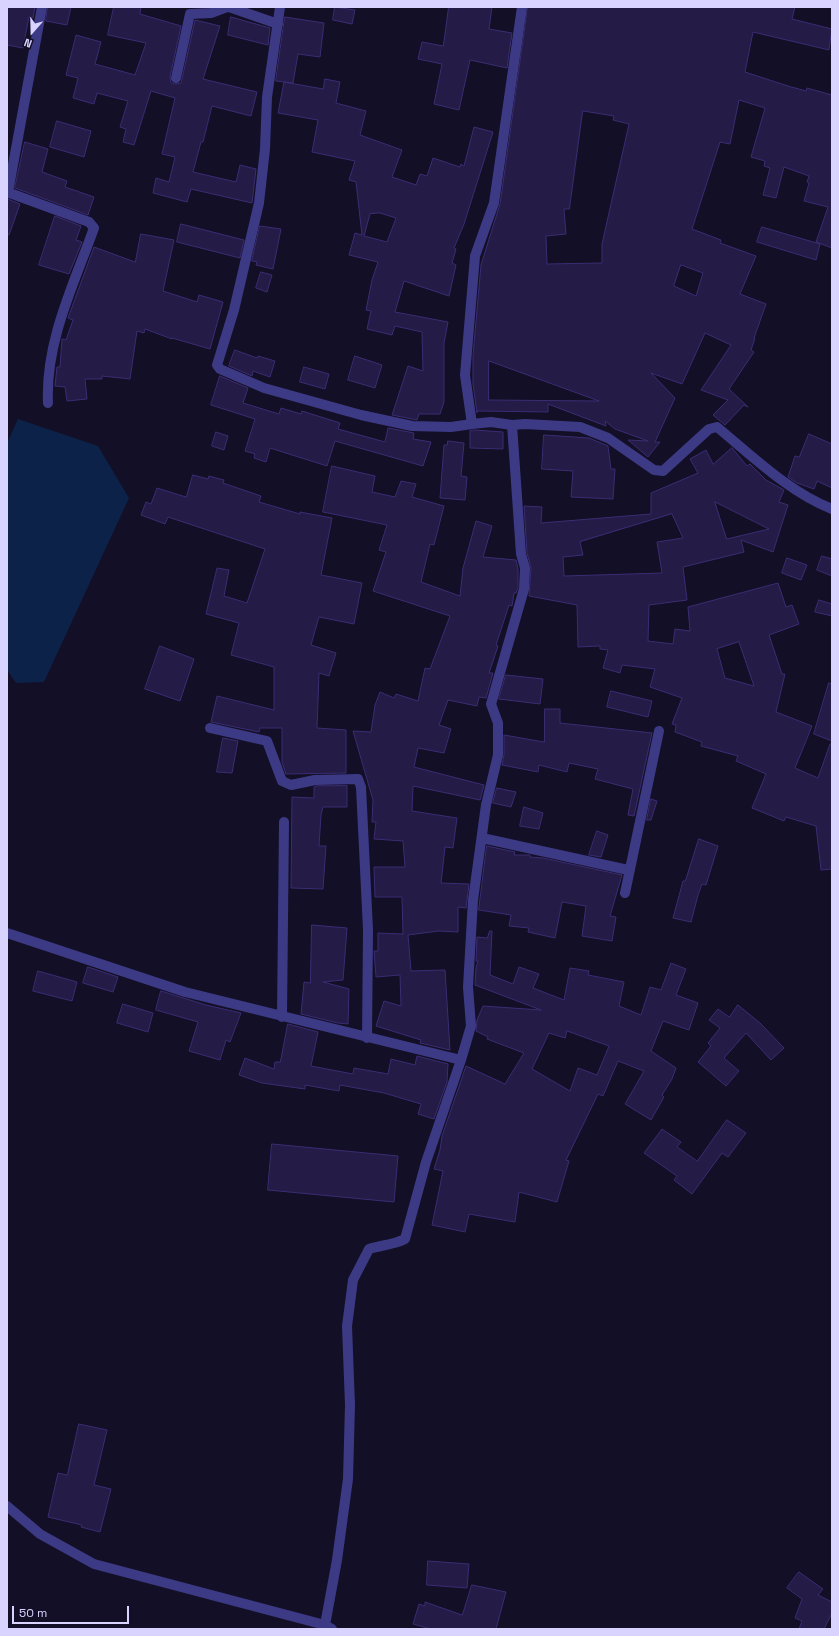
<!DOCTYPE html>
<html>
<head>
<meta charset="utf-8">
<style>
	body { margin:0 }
	#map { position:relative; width:839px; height:1636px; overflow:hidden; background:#130f26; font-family:"Space Grotesk",sans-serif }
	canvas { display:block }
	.frame { position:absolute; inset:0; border:8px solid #d9d4ff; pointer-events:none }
	.north { position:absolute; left:12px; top:12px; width:40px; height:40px; -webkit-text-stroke:3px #130f26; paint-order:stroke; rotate:200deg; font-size:11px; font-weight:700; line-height:16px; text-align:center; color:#d9d4ff }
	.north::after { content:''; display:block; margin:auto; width:14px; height:18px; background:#d9d4ff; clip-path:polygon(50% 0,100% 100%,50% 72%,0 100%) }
	.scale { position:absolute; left:12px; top:1606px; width:117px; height:18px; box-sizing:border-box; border:2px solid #d9d4ff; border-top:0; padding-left:5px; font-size:12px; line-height:14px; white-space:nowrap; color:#d9d4ff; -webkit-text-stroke:3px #130f26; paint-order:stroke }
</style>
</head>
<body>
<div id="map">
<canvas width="839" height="1636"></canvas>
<div class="frame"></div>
<div class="north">N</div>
<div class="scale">50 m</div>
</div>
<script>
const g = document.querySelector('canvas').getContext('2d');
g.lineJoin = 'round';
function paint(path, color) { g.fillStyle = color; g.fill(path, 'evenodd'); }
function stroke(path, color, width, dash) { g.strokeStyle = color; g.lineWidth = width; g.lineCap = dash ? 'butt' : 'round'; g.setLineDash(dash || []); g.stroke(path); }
const water = new Path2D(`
	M18,419L98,446L129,498L44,682L16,683L7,670V443Z`);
const building = new Path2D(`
	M7,7H35L33,18L29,17L23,48L7,45Z
	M48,7H71L67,25L46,21Z
	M114,7H141L140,14L181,26L170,77L171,83L175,84L181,83L182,79L195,20L220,26L203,79L257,92L251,116L212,106L203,142H201L193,172L236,182L240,165L256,169L252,203L191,189L187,202L153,193L156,178L169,182L175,157L162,154L175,98L151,91L134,145L123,142L126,129L120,127L128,101L97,93L94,104L73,98L78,78L66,75L76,35L101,42L95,64L135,75L146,43L108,35Z
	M335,7L355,10L352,24L333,20Z
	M449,7H492L489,29L512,33L507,68L470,60L459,110L434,104L442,64L418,59L422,42L443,46Z
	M528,7H795L792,19L832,29L829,50L753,32L745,72L788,86L806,91L807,88L832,95V248L816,242L828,207L804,201L809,183L807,182L809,176L784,167L776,198L763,195L770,168L764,166L765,161L751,157L765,108L739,100L730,144L720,142L692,229L721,240L720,243L756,256L740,294L766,304L754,338H755L751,350L754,352L729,389L748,407L744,405L725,425L713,415L728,400L701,390L731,345L705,333L682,384L651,373L675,398L655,442H660L648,457L628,440L648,441L615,429L605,421L606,426L548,404V412L477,411V413L473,384V355L481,265L500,204ZM583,111L614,116L613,120L629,124L602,244V263L547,264L546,236L566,234L564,209H569ZM681,265L703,273L696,296L674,286ZM489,361L599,401L489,400Z
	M231,17L270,28L268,45L228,35Z
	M285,17L324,23L320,57L298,54L293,83L276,81Z
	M325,79L340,82L336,103L366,111L360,135L402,150L392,177L416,185L420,174L427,176L433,158L460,167L461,164L464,166L474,127L493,132L464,224L454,248L456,249L452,263L456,265L449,296L404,281L395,312L448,322L444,343V402L440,414H419L417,420L392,415L408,366L423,371L422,332L395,326L392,335L367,329L371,311L366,310L372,280L378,262L349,255L355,233L362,235L356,182L349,180L355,161L312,152L318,120L278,113L284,82L323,89ZM380,213L396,218L387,242L364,236L370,214Z
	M57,121L91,131L84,157L50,147Z
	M25,142L48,149L42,172L67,181L65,187L94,197L88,215L15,188Z
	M8,199L20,204L9,235L7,234Z
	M55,216L81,226L76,240L82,242L69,274L39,265Z
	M181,224L244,240L240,258L177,242Z
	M260,226L281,229L273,269L256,265L257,262L252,261Z
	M762,227L820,244L816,260L757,242Z
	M141,234L174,240L163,291L197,302L199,295L223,302L210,349L172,338V339L145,329L144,333L137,331L130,379L102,376V379H85L87,399L67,401L65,387L55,386L57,367H60L62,339L66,340L73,320L68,318L94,247L135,262Z
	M261,272L272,275L267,292L256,288Z
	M235,350L257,358L258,356L275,361L270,377L253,371L252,376L229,366Z
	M355,356L382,365L375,388L348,380Z
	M304,367L329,374L325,389L300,382Z
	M220,376L248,388L243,403L279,414L281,408L301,414L302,411L340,423L338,429L385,442L388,428L414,433L413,439L431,442L423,466L335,441L327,466L270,448L266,462L254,458L255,454L245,451L255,419L211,405Z
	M475,430L503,432V449L470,448V431Z
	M216,432L228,436L224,450L212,446Z
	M809,434L832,444V488L817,481L814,489L797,483L788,477L795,456L799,457Z
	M544,435L589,438L608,446L611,469H615L613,499L571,497L573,471L542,469Z
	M448,441L464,443L461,476L467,477L465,500L440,498L444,445H447Z
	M732,448L747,466L750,464L766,480L784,490L779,502L788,505L773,552L741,540L744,552L683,567L687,600L649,605L648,641L673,644L675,629L690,631L688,607L778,583L786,607L792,605L799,624L769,635L782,674H785L776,712L812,726L795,768L818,778L830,744H832V869L821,870L816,826L786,817L784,821L752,808L766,774L736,761L738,756L701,746L702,742L675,732L676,725L672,724L682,698L650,687L655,669L622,665L620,673L603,668L608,650L600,649V646L578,647L577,605L529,596L531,568L527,553L524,506L542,507L541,523L651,514V493L698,473L690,459L706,450L713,464ZM715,502L769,529L727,539ZM672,514L683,538L657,542L662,573L564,576L563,557L583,555L580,542ZM739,642L754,686L725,678L717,649Z
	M332,466L375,476L372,492L395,497L401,481L416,484L412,497L444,506L434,545L430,544L421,582L460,596L463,568L476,521L492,526L483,557L516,560L518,569V588L516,593H514L512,606L509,605L496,645L498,646L489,673H493L486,698L479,697L477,706L448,700L439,725L451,729L444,753L418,748L414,767L484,785L480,800L413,786L412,811L457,818L453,848L445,847L441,883L469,884L466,908L458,907V932L439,931L408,935L411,971L445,970L450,1050L420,1043L421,1040L376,1026L384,1001L401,1006L400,975L376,977L374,951H378V933L403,934L402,897H375L374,867H405L403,841L374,839L376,822H372L373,800L353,731L371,732L375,705L380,692L394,698L396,694L418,701L425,668L430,669L450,616L373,591L386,552L379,550L387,525L323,512Z
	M193,475L208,479L209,476L224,480L223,483L261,496L259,502L300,514V512L332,518L321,575L362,583L354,624L319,617L311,645L336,653L329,676L319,673L317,728L346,730V773L286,774L282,762V728H260L259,732L211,722L217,696L274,710V667L231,655L239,623L206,614L217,568L229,570L224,596L247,603L265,549L168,517L165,524L141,515L146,502L151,504L157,488L186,497Z
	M822,556L832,559V576L817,570Z
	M787,558L807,565L801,580L782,573Z
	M819,600L832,604V616L815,612Z
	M160,646L194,659L180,701L145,689Z
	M506,675L543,679L540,704L499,699Z
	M829,683L832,684V741L814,734Z
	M611,691L652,701L648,717L607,707Z
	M545,709H560V723L652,733L634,816L628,815L633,789L595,779L598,769L569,763L567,772L539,765L538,772L502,765L504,755V735L544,742Z
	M223,738L238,741L232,773L217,772Z
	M347,786V807H323L321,815L319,846H326L323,889L291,888L292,797L314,798V787L316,786Z
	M497,788L516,792L511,807L493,803Z
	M651,799L657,801L651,820H647Z
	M524,807L543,813L539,829L520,826Z
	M597,831L608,835L601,857L589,855Z
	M699,839L718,846L706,885L702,884L698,895L691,922L673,918L683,881H685Z
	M487,846L515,852L514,855H530V857L543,858L622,875L610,916L616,917L612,941L582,936L586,906L562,902L555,938L528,932L529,928L509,926L511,915L479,910Z
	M312,925L347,928L343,980L323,982L349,989L348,1024L338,1023L301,1014L304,982L310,983Z
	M490,931H492L490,975L513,984L519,967L539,974L533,988L564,1000L570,968L589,971L588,975L624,982L619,1006L641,1015L650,987L661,990L671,963L686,969L676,995L698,1003L689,1030L663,1021L651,1051L676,1068L672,1079L662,1095L664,1097L651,1120L625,1104L644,1071L618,1061L603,1096L598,1094L566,1160L569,1161L557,1202L519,1192L515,1222L469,1214L465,1232L432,1225L443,1171L434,1169L440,1150L442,1136L466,1066L505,1084L524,1053L487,1039L488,1037L476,1031L477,1020L483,1006L541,1010L475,985L476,968L478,961H476L477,937L487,938ZM567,1031L609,1046L597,1075L578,1068L570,1091L532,1069L549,1033L565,1038Z
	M88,967L118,977L113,992L83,983Z
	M38,971L77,982L72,1001L33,991Z
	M161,991L206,1005L241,1013L230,1042L226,1040L220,1060L189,1051L198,1022L156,1010Z
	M123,1004L153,1013L148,1032L117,1023Z
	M738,1005L760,1023L784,1048L771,1060L746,1033L724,1058L739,1071L726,1086L698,1062L711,1046L708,1043L720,1028L709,1020L718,1009L729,1017Z
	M288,1024L318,1032L311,1066L353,1074L354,1068L388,1074L391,1059L415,1065L417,1056L448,1064L447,1082L434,1119L418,1114L421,1104L384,1093L340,1085L339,1091L305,1085V1089L262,1083L239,1075L245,1058L274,1069L275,1062H280Z
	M727,1120L746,1133L728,1157L722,1153L692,1194L674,1180L677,1176L644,1153L662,1129L681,1142L677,1147L697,1161Z
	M272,1144L398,1156L394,1202L268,1190Z
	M79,1424L107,1430L94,1485L111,1489L100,1532L81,1527L82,1525L48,1517L58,1473L67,1475Z
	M428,1561L469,1564L467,1588L427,1585Z
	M799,1572L823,1589L818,1595L832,1602V1613L824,1629H799L802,1621L795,1618L802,1599L787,1588Z
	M472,1585L506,1592L496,1629H431L413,1624L419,1604L425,1606V1602L462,1615Z`);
const minor = new Path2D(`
	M229,7L278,24
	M280,7L267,97L265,149L259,203L234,310L217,365L220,369L264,388L361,415L412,426L451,427L472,424
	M522,7L494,203L475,256L465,375L472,424L491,422L512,425L525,424L580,427L608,438L654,470L663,471L709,429L717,427C751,455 790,493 832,509
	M176,78L190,14L211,13L227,7
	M7,192L89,222L94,228C74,284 45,342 48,403
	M8,192L42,7
	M210,728L267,741L282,781L291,785L315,780L358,779L361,787L368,930L367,1038
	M482,838L628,870
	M625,893L659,731
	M7,933L185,992L461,1060L471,1026L468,987L473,900L486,805L498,755V723L491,704L524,589L525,568L521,554L512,425
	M282,1017L284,822
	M7,1506L40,1534L94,1564L325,1625L332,1629
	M325,1625L337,1560L348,1479L350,1405L347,1326L353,1280L369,1249C381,1245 393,1245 405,1239L426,1162L461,1060`);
paint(water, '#0c2248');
paint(building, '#241b47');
stroke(building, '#3b2d73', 1);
stroke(minor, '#3d3a85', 10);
</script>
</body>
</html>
